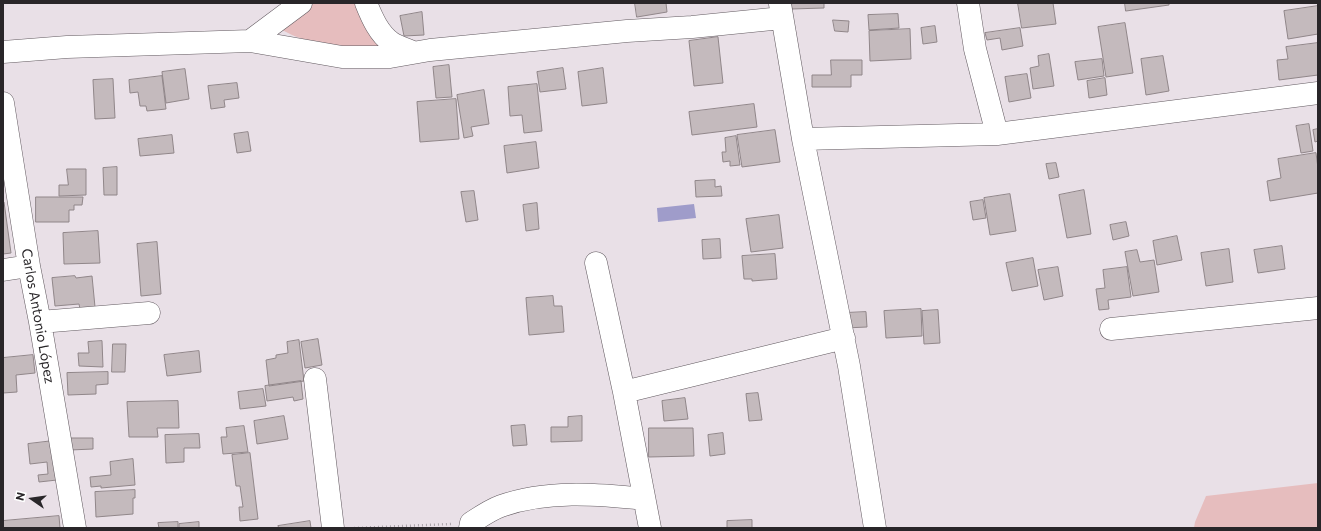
<!DOCTYPE html>
<html>
<head>
<meta charset="utf-8">
<style>
	body { margin:0 }
	#map { position:relative; width:1321px; height:531px; overflow:hidden; background:#e9e0e7; font-family:Commissioner,sans-serif }
	canvas { display:block }
	.frame { position:absolute; inset:0; border:4px solid #292629; pointer-events:none }
	.north { position:absolute; left:12px; top:479px; width:40px; height:40px; -webkit-text-stroke:3px #fff; paint-order:stroke; rotate:283deg; font-size:11px; font-weight:700; line-height:16px; text-align:center; color:#292629 }
	.north::after { content:''; display:block; margin:auto; width:14px; height:18px; background:#292629; clip-path:polygon(50% 0,100% 100%,50% 72%,0 100%) }
</style>
</head>
<body>
<div id="map">
<canvas width="1321" height="531"></canvas>
<div class="frame"></div>
<div class="north">N</div>
</div>
<script>
const g = document.querySelector('canvas').getContext('2d');
g.lineJoin = 'round';
function paint(path, color) { g.fillStyle = color; g.fill(path, 'evenodd'); }
function stroke(path, color, width, dash) { g.strokeStyle = color; g.lineWidth = width; g.lineCap = dash ? 'butt' : 'round'; g.setLineDash(dash || []); g.stroke(path); }
function write(font, color, halo, rows, align = 'center') {
  g.font = font + ' Commissioner,sans-serif'; g.lineWidth = 4; g.setLineDash([]); g.textBaseline = 'middle'; g.strokeStyle = halo; g.fillStyle = color; for (const [text, x, y, turn = 0] of rows) {
    g.save(); g.translate(x, y); g.rotate((+turn || 0) * Math.PI / 180); g.textAlign = isNaN(turn) ? turn : align; if (halo) g.strokeText(text, 0, 0); g.fillText(text, 0, 0); g.restore();
  }
}
const green = new Path2D(`
	M314,3H358L383,47C346,47 315,48 282,30Z
	M1318,483V528H1194L1195,522L1206,496Z`);
const water = new Path2D(`
	M694,204L696,218L658,222L657,208Z`);
const building = new Path2D(`
	M635,3H666L667,12L637,17Z
	M792,3H824V8L792,9Z
	M1018,3H1053L1056,24L1022,28Z
	M1125,3H1169V5L1126,11Z
	M1318,6V34L1288,39L1284,11Z
	M422,12L424,35L404,36L400,16Z
	M898,14L899,28L869,30L868,15Z
	M833,20L849,21L848,32L835,31Z
	M1125,23L1133,73L1106,77L1098,27Z
	M935,26L937,42L923,44L921,28Z
	M1020,28L1023,46L1002,50L1000,38L987,40L985,33Z
	M910,29L911,59L870,61L869,31Z
	M718,37L723,83L694,86L689,41Z
	M1318,43V75L1279,80L1277,60L1288,59L1286,47Z
	M1049,54L1054,86L1033,89L1030,68L1039,66L1038,56Z
	M1163,56L1169,91L1146,95L1141,59Z
	M1102,59L1104,76L1078,80L1075,62Z
	M831,60H862V75H851V87H812V75H831Z
	M449,65L452,97L436,98L433,67Z
	M563,68L566,89L540,92L537,72Z
	M603,68L607,103L582,106L578,72Z
	M185,69L189,99L166,103L162,72Z
	M1027,74L1031,98L1009,102L1005,77Z
	M162,76L166,109L147,111L146,106H140L138,92L130,93L129,80Z
	M1105,78L1107,95L1089,98L1087,81Z
	M113,79L115,118L95,119L93,80Z
	M237,83L239,98L224,100L225,107L211,109L208,86Z
	M537,84L542,131L524,133L522,115L510,116L508,87Z
	M484,90L489,124L471,127L473,136L464,138L457,95Z
	M456,99L459,139L420,142L417,102Z
	M754,104L757,127L692,135L689,112Z
	M1309,124L1313,151L1301,153L1296,126Z
	M1318,129V141L1315,142L1313,130Z
	M775,130L780,162L742,167L737,135Z
	M248,132L251,151L237,153L234,134Z
	M172,135L174,153L140,156L138,139Z
	M736,136L740,165L730,166V161L723,162L722,152H726L725,138Z
	M536,142L539,168L507,173L504,146Z
	M1316,153L1318,168V193L1270,201L1267,181L1281,178L1278,159Z
	M1056,163L1059,177L1049,179L1046,164Z
	M117,167V195H104L103,168Z
	M67,169H86V195L59,196V185H68Z
	M715,180V187L721,186L722,196L696,197L695,181Z
	M1084,190L1091,234L1067,238L1059,195Z
	M474,191L478,220L466,222L461,192Z
	M1010,194L1016,231L990,235L984,198Z
	M36,197H83L82,205H74V210H69V222H36Z
	M983,200L986,218L973,220L970,202Z
	M3,202H4L11,253L3,254Z
	M537,203L539,229L526,231L523,205Z
	M779,215L783,248L751,252L746,219Z
	M1126,222L1129,236L1113,240L1110,225Z
	M98,231L100,263L64,264L63,233Z
	M1177,236L1182,260L1157,265L1153,241Z
	M720,239L721,258L703,259L702,240Z
	M157,242L161,294L141,296L137,244Z
	M1282,246L1285,269L1258,273L1254,250Z
	M1229,249L1233,282L1206,286L1201,253Z
	M1137,250L1140,262L1154,260L1159,292L1133,296L1125,252Z
	M775,254L777,279L752,281V279H744L742,256Z
	M1033,258L1038,286L1012,291L1006,263Z
	M1058,267L1063,296L1044,300L1038,270Z
	M1127,267L1131,297L1108,300L1109,309L1099,310L1096,289L1105,288L1103,270Z
	M75,276L76,278L92,276L95,307L80,309L79,304L55,306L52,278Z
	M553,296L554,306H562L564,332L529,335L526,298Z
	M921,309L922,336L886,338L884,311Z
	M938,310L940,343L924,344L922,311Z
	M866,312L867,327L845,328V313Z
	M318,339L322,365L305,368L301,342Z
	M299,340L304,381L269,386L266,360L276,358V355L288,353L287,342Z
	M102,341L103,367L79,366L78,353H89L88,342Z
	M113,344H126L125,372H112Z
	M199,351L201,372L167,376L164,355Z
	M33,355L35,373L16,375L17,392L3,393V358Z
	M108,372V384L96,385V394L68,395L67,373Z
	M301,381L303,399L294,401L293,397L267,401L265,386Z
	M263,389L266,406L240,409L238,392Z
	M758,393L762,420L749,421L746,394Z
	M685,398L688,419L664,421L662,401Z
	M178,401L179,428H157L158,437H129L127,402Z
	M284,416L288,439L257,444L254,421Z
	M582,416V441L551,442V427H568V417Z
	M525,425L527,445L513,446L511,426Z
	M244,426L248,452L223,454L221,437H227L226,428Z
	M649,428H693L694,456L649,457Z
	M723,433L725,454L710,456L708,435Z
	M199,434L200,448H184V462L166,463L165,435Z
	M70,438H93V449L70,450Z
	M53,441L57,480L39,482L38,475L48,474L47,462L30,464L28,444Z
	M250,453L258,519L240,521L239,507H243L240,486H236L232,455Z
	M133,459L135,485L101,488V486L91,487L90,477L111,475L110,462Z
	M135,490V498H133V514L96,517L95,492Z
	M59,516L60,528H3V521Z
	M752,520V528H727V521Z
	M310,521L311,528H279L278,526Z
	M178,522V528H159L158,523Z
	M199,522V528H179V524Z`);
const path = new Path2D(`
	M354,528L451,524`);
const minor = new Path2D(`
	M366,3C372,18 379,34 392,43C399,47 406,49 413,52
	M968,3L975,49L997,134
	M780,4L803,139L849,366L875,528
	M250,41L301,3
	M3,52L67,47L250,41L342,57H390L430,50L627,31L692,27L782,18
	M3,103L29,266L40,322L75,528
	M803,139L997,134L1318,93
	M596,263L624,392L650,528
	M3,270L29,266
	M40,322L149,313
	M1111,329L1318,308
	M315,379L333,528
	M624,392L844,338
	M470,528L471,523C480,517 490,510 501,506C546,490 597,494 644,499`);
const streetNames = [
	["Carlos Antonio López",38,316,80]
];
paint(green, '#e6bdbe');
paint(water, '#9f9cca');
paint(building, '#c4babd');
stroke(building, '#908689', 1);
stroke(minor, '#625a60', 23);
stroke(path, '#a9a2a8', 2.5, [1, 3]);
stroke(minor, '#fff', 22);
write('14px', '#292629', '#fff', streetNames);
</script>
</body>
</html>
